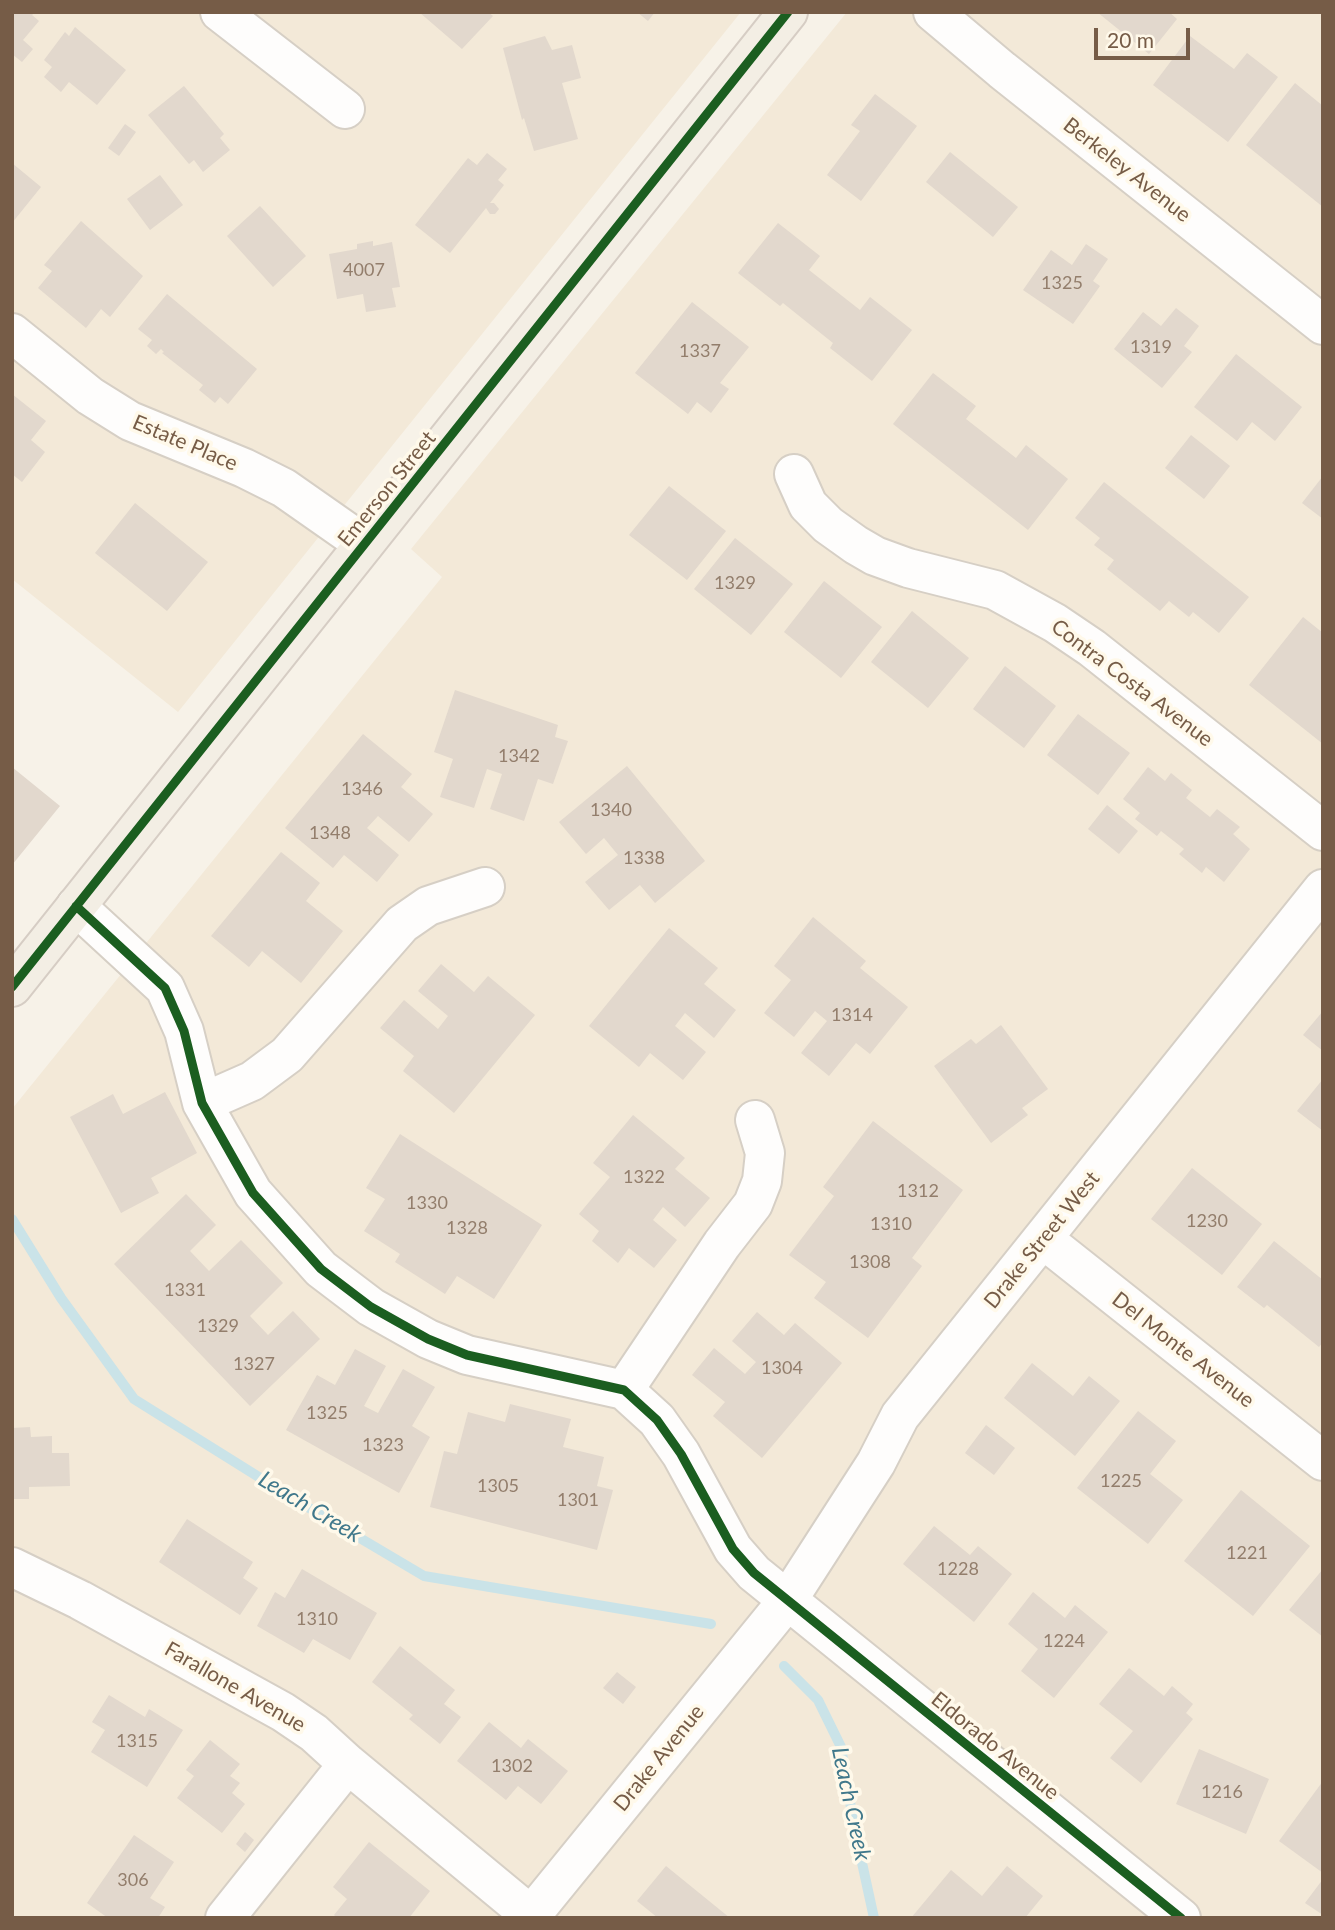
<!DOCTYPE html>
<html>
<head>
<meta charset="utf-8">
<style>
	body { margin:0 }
	#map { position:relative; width:1335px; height:1930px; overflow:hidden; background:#f7f2e8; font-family:Lato,sans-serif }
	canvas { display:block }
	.frame { position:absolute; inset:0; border:14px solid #765c47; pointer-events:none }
	.scale { position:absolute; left:1094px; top:28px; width:96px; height:32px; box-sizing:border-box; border:4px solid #765c47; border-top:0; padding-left:9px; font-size:21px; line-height:24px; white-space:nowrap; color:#765c47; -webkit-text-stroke:5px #fff9ea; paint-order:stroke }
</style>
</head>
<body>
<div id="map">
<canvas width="1335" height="1930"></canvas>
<div class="frame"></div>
<div class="scale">20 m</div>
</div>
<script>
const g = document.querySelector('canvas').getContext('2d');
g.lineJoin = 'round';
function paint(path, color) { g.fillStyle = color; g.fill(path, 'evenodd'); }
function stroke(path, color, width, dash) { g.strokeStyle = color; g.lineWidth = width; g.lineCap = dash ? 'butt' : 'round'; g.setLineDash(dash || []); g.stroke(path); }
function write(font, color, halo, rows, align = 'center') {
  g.font = font + ' Lato,sans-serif'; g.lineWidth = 7; g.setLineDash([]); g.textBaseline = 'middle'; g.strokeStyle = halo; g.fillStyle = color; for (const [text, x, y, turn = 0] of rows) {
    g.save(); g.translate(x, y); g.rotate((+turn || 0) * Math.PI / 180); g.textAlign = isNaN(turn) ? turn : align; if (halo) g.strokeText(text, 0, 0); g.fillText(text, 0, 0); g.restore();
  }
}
const residential = new Path2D(`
	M12,12H741L178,712L12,579Z
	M847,12H1323V1918H12V1109L442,577L411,549Z`);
const stream = new Path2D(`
	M12,1219L61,1298L134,1399L294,1499L424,1576L711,1624
	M784,1666L818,1700L841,1747L854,1826L874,1918`);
const building = new Path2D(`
	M12,12H35L32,15L39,21L23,40L33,49L22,62L12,54Z
	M419,12H488L493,16L462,49Z
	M637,12H655L648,21Z
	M1097,12H1169L1177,19L1149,54Z
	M75,27L126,70L97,105L69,82L61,92L44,77L52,67L44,60L65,32L69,36Z
	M545,36L552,50L572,45L581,78L562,83L578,139L534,151L524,118L522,120L503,48Z
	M1190,36L1234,69L1247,53L1278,77L1228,142L1153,85Z
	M1295,83L1323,106V207L1246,145Z
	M184,86L224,134L220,138L230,150L203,172L194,160L189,164L148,115Z
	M875,94L917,126L861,201L827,175L860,131L851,125Z
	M125,124L136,132L119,156L108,148Z
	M950,152L1018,207L993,237L926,182Z
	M487,153L507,169L498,180L504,185L490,203H494L499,209L495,214H490L486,208L450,253L415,225L468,158L477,165Z
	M12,163L41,187L12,223Z
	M160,175L183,205L150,230L127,199Z
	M260,206L306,256L273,287L227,236Z
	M81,221L143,276L110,317L101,309L86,328L38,288L52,271L44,265Z
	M778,223L820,256L809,270L860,310L870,297L912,330L872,381L830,348L833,343L783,303L780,306L738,273Z
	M373,241V246L392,242L400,287L392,288L396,307L366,312L363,294L337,299L329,254L357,249V244Z
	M1086,244L1108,259L1093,281L1100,286L1073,324L1023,290L1051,250L1072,265Z
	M167,294L257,369L228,404L220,397L215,403L199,390L203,385L162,353L164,352L161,349L156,354L147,346L152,340L138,329Z
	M692,302L749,347L720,383L729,389L711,413L697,402L688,414L635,373Z
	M1176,308L1199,326L1184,346L1192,352L1162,388L1114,349L1143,312L1161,326Z
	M1236,354L1302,407L1275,441L1252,422L1237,441L1194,407Z
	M933,373L976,406L966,419L1016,458L1026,445L1068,479L1028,530L893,424Z
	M12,394L46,421L31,440L45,452L22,482L12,474Z
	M1191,435L1230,466L1204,499L1165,468Z
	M1323,476V519L1302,503Z
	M1104,482L1249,597L1219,633L1193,612L1189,617L1169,601L1160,611L1107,569L1114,560L1094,545L1100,538L1075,518Z
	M669,486L726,531L687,580L629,535Z
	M135,503L208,562L167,611L95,553Z
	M735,538L793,584L751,635L694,589Z
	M824,581L882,627L841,678L784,632Z
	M912,611L969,658L928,708L871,662Z
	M1303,617L1323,633V744L1249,685Z
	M1005,666L1056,706L1024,748L973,709Z
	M455,690L558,725L555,737L568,741L553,784L538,779L524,821L490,809L502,774L487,769L474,808L440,797L453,759L434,752Z
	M1078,714L1130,753L1098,795L1047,755Z
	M363,734L412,774L401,787L433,814L409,842L378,816L367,828L399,855L377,882L344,855L333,868L285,828Z
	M627,766L705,861L655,903L640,885L609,910L585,882L618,855L604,838L586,854L559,822Z
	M12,767L60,806L12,865Z
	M1148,767L1165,781L1171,773L1192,790L1186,798L1210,817L1217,809L1240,827L1233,834L1250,849L1224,882L1206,867L1202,873L1179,854L1184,849L1161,831L1157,836L1135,819L1140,813L1123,799Z
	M1107,805L1138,831L1119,854L1088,829Z
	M281,852L320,883L306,901L343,931L301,983L262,951L249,967L211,936Z
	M813,917L866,961L860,968L908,1007L870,1054L856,1043L829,1076L801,1053L827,1021L815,1011L794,1037L764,1013L791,980L774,966Z
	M669,928L718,968L704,984L736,1010L714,1038L685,1013L675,1026L706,1052L683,1080L650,1053L639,1067L589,1026Z
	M441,964L474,992L488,976L535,1015L454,1113L403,1071L414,1056L380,1028L404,1000L438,1029L448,1016L418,991Z
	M1323,1011V1051L1303,1035Z
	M1001,1025L1048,1089L1022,1108L1028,1115L991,1143L934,1066L971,1039L976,1044Z
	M1323,1079V1131L1297,1111Z
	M165,1092L197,1153L151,1178L159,1193L121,1213L70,1117L113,1094L123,1114Z
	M633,1115L685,1158L675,1169L710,1198L685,1227L663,1207L653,1220L677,1240L654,1268L629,1248L618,1263L592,1241L599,1231L579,1214L610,1177L593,1163Z
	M873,1121L963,1190L912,1258L922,1266L868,1338L814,1298L826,1282L789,1255L834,1196L823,1187Z
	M400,1134L542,1225L494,1299L457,1276L445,1294L395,1262L400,1254L364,1231L385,1199L366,1188Z
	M1192,1168L1262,1224L1222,1275L1151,1219Z
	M186,1194L216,1225L190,1251L209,1271L241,1240L283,1283L250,1316L268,1335L293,1311L320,1339L250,1406L114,1264Z
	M1274,1241L1323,1280V1342L1319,1347L1267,1305L1264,1308L1237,1287Z
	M757,1312L784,1335L795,1323L842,1363L762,1458L713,1416L725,1402L692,1375L714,1348L745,1374L756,1362L732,1341Z
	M355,1349L386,1366L364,1406L378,1413L403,1369L435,1387L412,1426L430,1437L399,1493L286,1430L317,1375L335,1385Z
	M1032,1363L1073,1396L1089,1376L1120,1401L1075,1456L1004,1398Z
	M510,1404L571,1419L563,1447L604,1457L597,1486L613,1490L597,1550L430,1507L444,1451L457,1454L468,1412L505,1422Z
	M1138,1411L1176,1441L1150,1474L1183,1500L1148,1544L1077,1488Z
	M986,1425L1015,1448L994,1475L965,1453Z
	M30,1427L31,1437L52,1436V1453H69L70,1486L29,1487V1499H12V1428Z
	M1241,1490L1310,1546L1253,1616L1184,1561Z
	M187,1519L253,1562L243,1578L258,1588L240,1615L159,1562Z
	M934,1526L970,1555L978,1546L1012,1574L974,1622L903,1564Z
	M302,1569L377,1613L350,1660L313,1639L304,1653L257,1626L275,1592L285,1598Z
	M1323,1569V1637L1289,1610Z
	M1033,1592L1065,1618L1075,1605L1108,1632L1054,1698L1021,1671L1038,1649L1008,1624Z
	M400,1646L455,1690L444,1704L461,1717L440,1744L409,1719L413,1715L372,1682Z
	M1129,1668L1164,1696L1172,1686L1193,1704L1186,1713L1193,1719L1141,1783L1110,1758L1133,1731L1099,1704Z
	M617,1672L636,1687L623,1704L603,1688Z
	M109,1695L145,1717L149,1709L183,1730L147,1787L91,1752L105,1730L92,1722Z
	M489,1722L521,1748L528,1739L568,1771L541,1804L518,1786L506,1800L457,1761Z
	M210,1740L240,1764L230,1776L240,1783L232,1793L245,1804L222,1833L177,1798L194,1776L186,1770Z
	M1199,1749L1269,1779L1246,1834L1176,1804Z
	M1323,1781V1873L1279,1841Z
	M245,1832L254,1840L245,1852L236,1844Z
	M134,1835L174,1862L150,1898L165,1907L158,1918H108L87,1903Z
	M369,1842L430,1891L409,1918H337L334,1915L347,1899L333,1887Z
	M666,1866L730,1918H658L637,1901Z
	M1007,1866L1043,1896L1025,1918H911L951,1870L982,1896Z
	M1323,1879V1915L1305,1903Z`);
const minor = new Path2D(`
	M220,12L345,109
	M933,12L1002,70L1323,325
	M12,333L90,396L130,421L244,468L284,488L364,544
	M794,474L808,505L828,525L856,545L875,556L908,568L995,590L1055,623L1092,648L1323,831
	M76,906L165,988L184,1031L202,1103L253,1193L321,1269L371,1307L428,1339L467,1355L624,1390L657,1420L681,1454L733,1549L754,1573L1181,1918
	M202,1103L252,1081L287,1055L402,924L428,906L485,887
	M1043,1239L1323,1461
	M624,1390L722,1244L753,1204L762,1181L765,1153L755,1120
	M12,1567L80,1600L283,1712L314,1733L348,1764L534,1918
	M225,1918L348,1764
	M529,1918L787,1601L876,1463L900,1416L1323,889`);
const major = new Path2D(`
	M12,987L788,12`);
const cycleway = new Path2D(`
	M76,906L165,988L184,1031L202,1103L253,1193L321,1269L371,1307L428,1339L467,1355L624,1390L657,1420L681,1454L733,1549L754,1573L1181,1918
	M12,987L788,12`);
const numberNames = [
	["4007",364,270],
	["1325",1062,283],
	["1319",1151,347],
	["1337",700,351],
	["1329",735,583],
	["1342",519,756],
	["1346",362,789],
	["1340",611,810],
	["1348",330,833],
	["1338",644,858],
	["1314",852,1015],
	["1322",644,1177],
	["1312",918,1191],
	["1330",427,1203],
	["1230",1207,1221],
	["1310",891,1224],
	["1328",467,1228],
	["1308",870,1262],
	["1331",185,1290],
	["1329",218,1326],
	["1327",254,1364],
	["1304",782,1368],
	["1325",327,1413],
	["1323",383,1445],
	["1225",1121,1481],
	["1305",498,1486],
	["1301",578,1500],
	["1221",1247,1553],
	["1228",958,1569],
	["1310",317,1619],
	["1224",1064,1641],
	["1315",137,1741],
	["1302",512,1766],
	["1216",1222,1792],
	["306",133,1880]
];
const streetNames = [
	["Berkeley Avenue",1127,170,38],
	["Estate Place",185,443,23],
	["Emerson Street",387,489,-51],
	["Contra Costa Avenue",1132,683,37],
	["Drake Street West",1042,1240,-51],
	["Del Monte Avenue",1183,1350,38],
	["Farallone Avenue",235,1687,30],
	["Eldorado Avenue",995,1746,39],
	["Drake Avenue",659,1758,-51]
];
const waterNames = [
	["Leach Creek",310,1507,31],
	["Leach Creek",851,1804,78]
];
paint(residential, '#f3e9d8');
stroke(stream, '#cae3e8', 10);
paint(building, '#e2d8cd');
stroke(minor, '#d6cfc5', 42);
stroke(major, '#d6cdc4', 42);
stroke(minor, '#fefdfc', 38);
stroke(major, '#f3eee4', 38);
stroke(cycleway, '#1b5e20', 9);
write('18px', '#937e6c', null, numberNames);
write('21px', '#765c47', '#fff9ea', streetNames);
write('italic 23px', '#40788b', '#fff9ea', waterNames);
</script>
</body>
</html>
